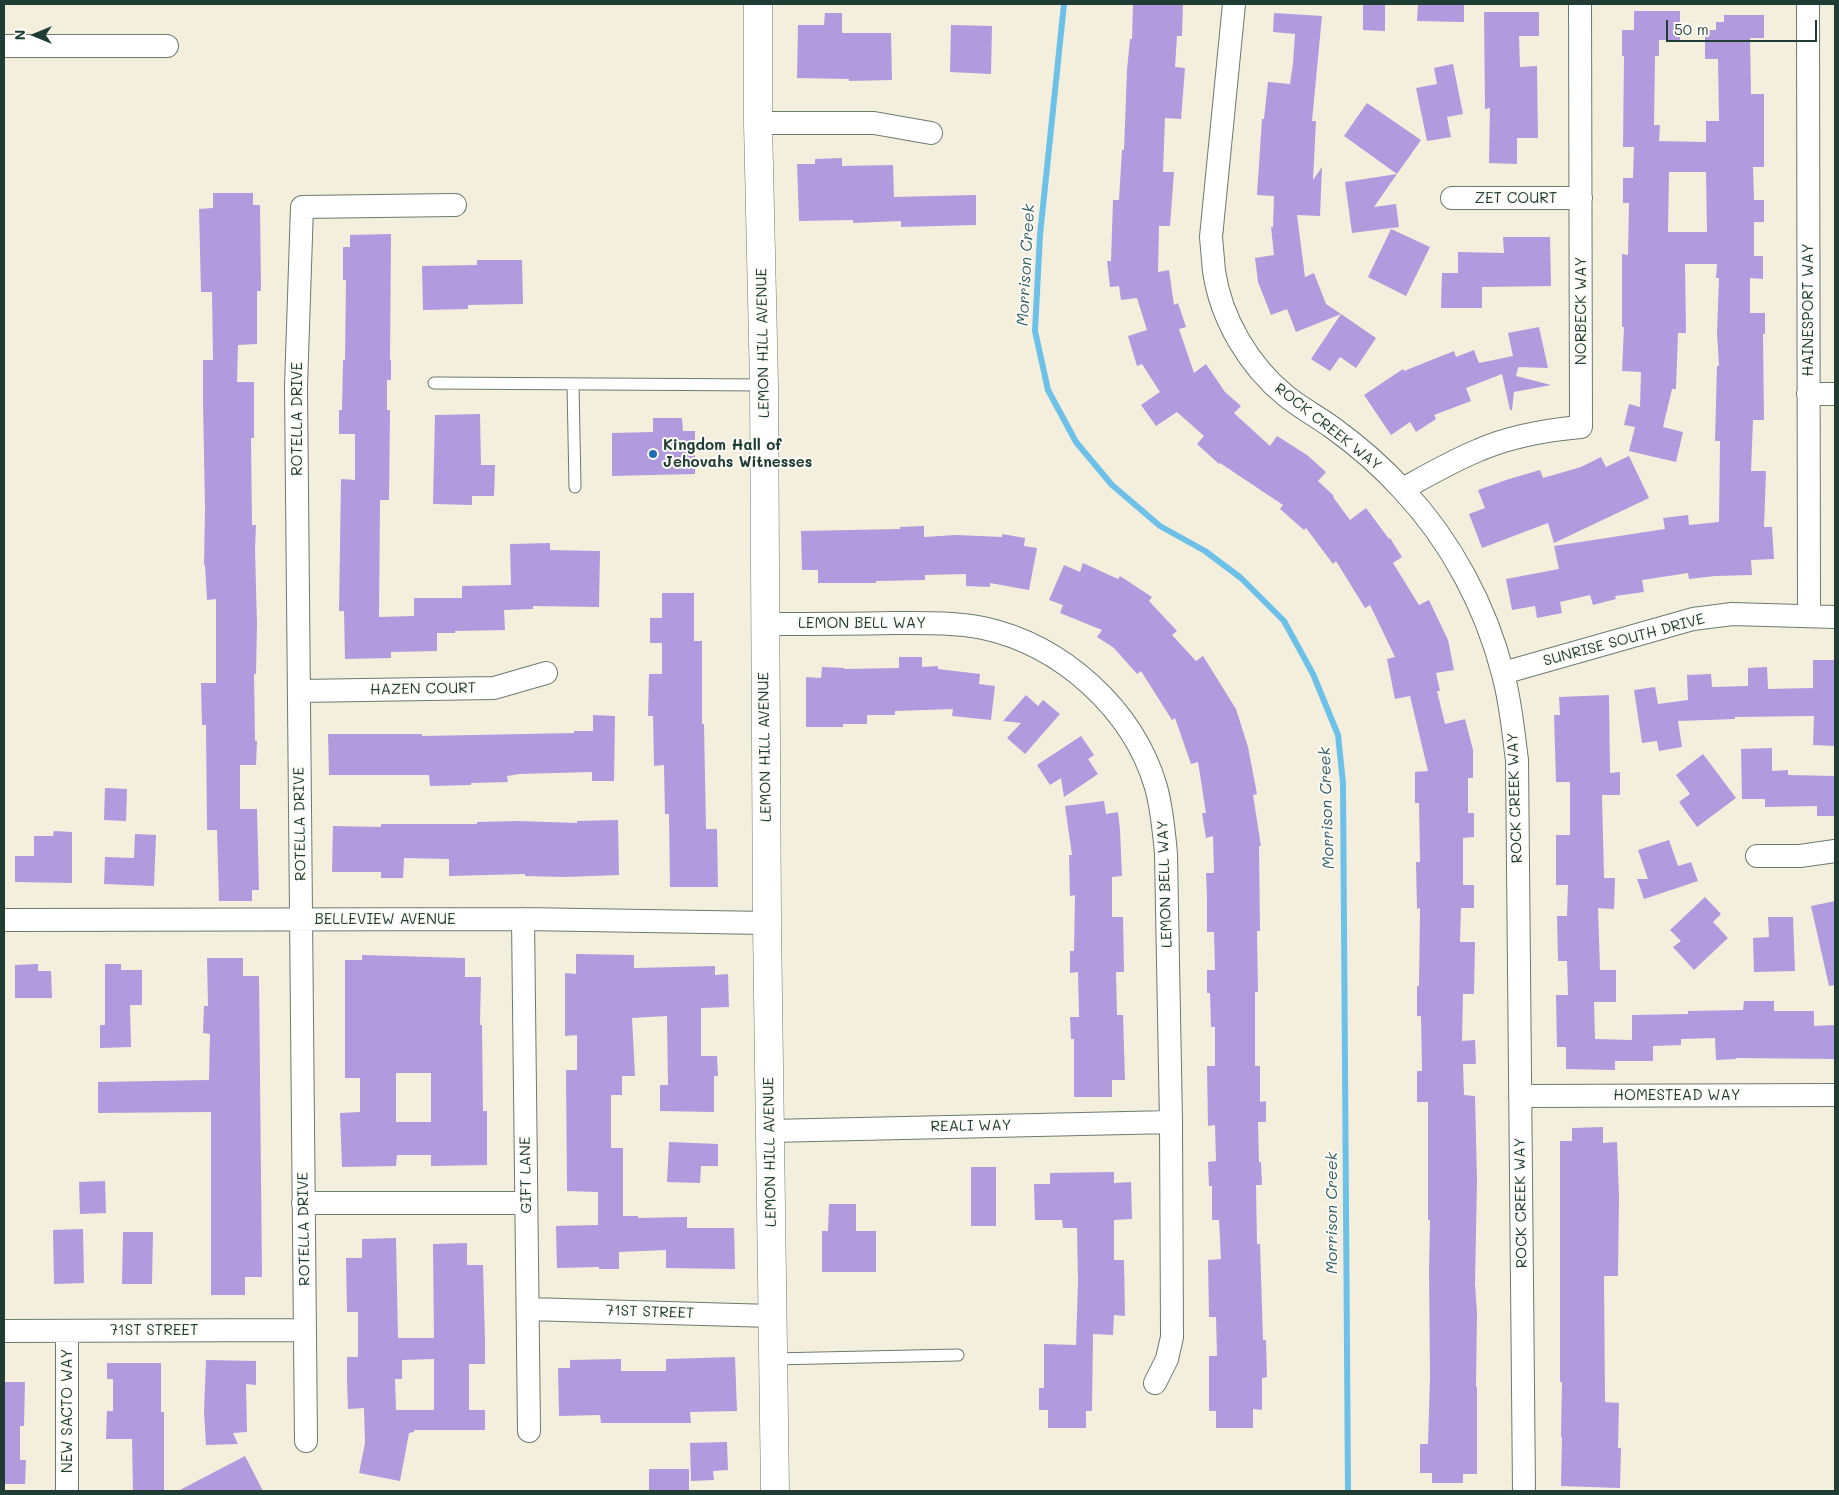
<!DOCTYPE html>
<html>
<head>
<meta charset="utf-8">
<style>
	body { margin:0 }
	#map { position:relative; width:1839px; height:1495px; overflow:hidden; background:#f4efdd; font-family:Mali,sans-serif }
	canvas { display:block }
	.frame { position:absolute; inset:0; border:5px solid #1f3d34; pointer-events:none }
	.north { position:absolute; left:10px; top:10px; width:50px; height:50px; -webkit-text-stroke:4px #fdfcf7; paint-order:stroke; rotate:270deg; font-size:14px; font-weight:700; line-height:20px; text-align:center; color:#1f3d34 }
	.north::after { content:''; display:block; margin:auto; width:18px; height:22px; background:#1f3d34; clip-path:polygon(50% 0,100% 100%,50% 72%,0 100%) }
	.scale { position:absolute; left:1666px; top:20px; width:151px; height:22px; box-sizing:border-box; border:2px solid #1f3d34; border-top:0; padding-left:6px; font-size:15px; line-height:18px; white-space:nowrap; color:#1f3d34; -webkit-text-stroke:4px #fdfcf7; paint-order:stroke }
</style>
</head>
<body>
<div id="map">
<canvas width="1839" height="1495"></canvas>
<div class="frame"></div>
<div class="north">N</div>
<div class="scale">50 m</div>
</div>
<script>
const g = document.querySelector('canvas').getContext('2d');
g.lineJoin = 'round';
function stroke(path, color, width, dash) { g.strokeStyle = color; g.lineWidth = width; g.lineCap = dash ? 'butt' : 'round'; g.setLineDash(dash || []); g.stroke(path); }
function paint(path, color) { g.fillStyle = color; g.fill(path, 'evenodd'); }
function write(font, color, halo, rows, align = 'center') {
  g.font = font + ' Mali,sans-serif'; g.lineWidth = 4; g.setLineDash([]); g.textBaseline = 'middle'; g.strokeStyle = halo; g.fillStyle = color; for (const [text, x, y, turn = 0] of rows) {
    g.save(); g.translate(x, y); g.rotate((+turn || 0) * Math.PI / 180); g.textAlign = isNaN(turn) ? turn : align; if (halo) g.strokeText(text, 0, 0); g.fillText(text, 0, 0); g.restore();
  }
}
const stream = new Path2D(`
	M1064,4L1040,235L1035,331L1048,390L1076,442L1112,485L1160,526L1205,551L1241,578L1284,621L1313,674L1338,735L1343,783L1348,1491`);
const building = new Path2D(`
	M1133,4H1183L1182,36H1177L1175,67L1185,68L1181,119L1165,118L1163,172H1174L1170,226H1159L1158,272L1169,270L1174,305L1178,303L1186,327L1179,329L1194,373L1206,364L1225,392L1241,406L1234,413L1270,446L1277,436L1307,455L1326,472L1318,481L1334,496L1333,497L1350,520L1366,508L1389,539L1390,538L1402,557L1393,563L1419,605L1429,600L1448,640L1454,670L1436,673L1440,691H1437L1445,724L1465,719L1473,750V778H1468V813H1474V837L1463,838V885H1474V908H1461L1460,942H1475L1474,994H1463L1462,1041L1475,1040L1476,1064H1463L1464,1095L1475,1096L1477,1180L1475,1284L1477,1313L1476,1387H1477V1474H1463V1483H1432V1473H1420V1444H1428L1430,1377L1429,1271L1430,1220H1428V1102H1417V1071H1422L1421,1016H1417V986H1419L1420,908L1417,909L1416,862H1420L1419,803H1415V772L1428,771L1410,696L1395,699L1387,659L1395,657L1370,605L1365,608L1336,561L1333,564L1306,528L1304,530L1280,509L1283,505L1220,463L1219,464L1197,444L1204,436L1177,412L1156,426L1141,405L1160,392L1142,364L1137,366L1128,336L1147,330L1137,298L1121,300L1119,286L1110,287L1107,261H1111L1113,200H1119L1122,150H1124L1127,70L1130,39H1132Z
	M1363,4H1385V31L1363,30Z
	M1418,4H1464V22L1417,21Z
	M1634,11H1680V40H1659V56H1655L1654,125H1660L1659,141L1706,142V121H1719L1718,59H1705V30H1716V22H1724V15H1764V38H1750L1751,94H1764V167H1753L1754,200H1764V222H1754V256H1763V279L1750,278V313H1765V334H1763L1764,420H1753L1751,471H1766L1764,527H1772L1774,559L1751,560L1752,575L1715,576L1689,579L1688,573L1642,580L1644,592L1615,596L1616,599L1593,605L1590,595L1560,602L1562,613L1537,618L1535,606L1512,610L1506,579L1559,569L1554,546L1665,529L1663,518L1688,515L1689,525L1719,522L1720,441H1715L1717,366H1719L1717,333L1719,278H1716L1717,264H1685L1686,333H1678L1676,389H1672L1663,427L1683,432L1676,462L1629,451L1635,427L1624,425L1629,404L1640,407L1641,372L1622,371L1624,327H1622V254L1628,255L1629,203H1623V178H1633L1634,147H1623L1624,56H1622V30H1634ZM1669,172H1706L1707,232H1668Z
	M1484,12H1539V36H1519L1520,67L1537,66L1538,138H1517V164L1489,163L1490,108L1485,109Z
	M825,13H842V33H891L892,80L849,81V79L797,78L798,25H824Z
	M1274,13L1322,16L1312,121H1316L1313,180L1322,167L1320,216L1297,215L1305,277L1314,273L1326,304L1341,314L1296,332L1287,309L1271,315L1258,282L1255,258L1274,255L1271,227H1273L1274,196L1257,195L1262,119H1264L1268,82L1290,84L1293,63L1295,34L1273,32Z
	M951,25L992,26L991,74L950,72Z
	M1453,64L1463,114L1447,117L1451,137L1427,141L1416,88L1437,84L1434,68Z
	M1367,103L1421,140L1397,174L1344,136Z
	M842,158V166L893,165L894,197L976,195V225L901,227V221L853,223V220L799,221L797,164H815V159Z
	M1397,174L1374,207L1396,204L1399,227L1352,233L1345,182Z
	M213,193H253V205H260L261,291H257V344L238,345L237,382H254V438H251L252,525H256L255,550L257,624L256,674H254L255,741H257L256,765H240V809H257L259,890H252V901H219L217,830H207L206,725H202L201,683H216V599L207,600L205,565H204L205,509L203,401V360H213L212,292H201L199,209L213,208Z
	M1391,229L1430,247L1406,296L1368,277Z
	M391,234L390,360H391V380H387V410H390L389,500H380L379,617L414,616V598H462V586L511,585L510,544L550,543V550L600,551L599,607L533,606V609L504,610L505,630L455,631V633H437V651L391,652V658L345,659L344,611H339L341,479L355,480V434H339V410H342L343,360H345L346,280H343V247H350V235Z
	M1503,237H1550L1551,286L1482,287V308H1441L1442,273H1458V252L1504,253Z
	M477,260H522L523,304L468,305V309L423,310L422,266L477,265Z
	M1341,314L1376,338L1356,368L1340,357L1330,371L1311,359Z
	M1539,327L1548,368L1519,367L1518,368L1516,376L1551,385L1514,392L1512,410H1510L1502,374L1466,388L1471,401L1434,415L1436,419L1416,432L1410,422L1391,435L1364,395L1403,369L1404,371L1454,351L1456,357L1474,350L1479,363L1513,356L1508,333Z
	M480,414L481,465H495L494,496H472V505L433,504L435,415Z
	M653,418H682L683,431H695V474L612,476V433L653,432Z
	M1629,456L1649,498L1554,543L1548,523L1482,548L1469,514L1485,508L1478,490L1509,479L1540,470L1543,478L1581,467L1601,457L1606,467Z
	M924,526V537L956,535L1002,537V534L1025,538L1024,546L1037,548L1029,590L990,583V587L966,586V574L925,575V580L876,581V583H818V570H802L801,531L900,529V527Z
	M1083,563L1118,579L1120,576L1152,597L1149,601L1177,631L1172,635L1196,661L1203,656L1236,709L1248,747L1257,794L1253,795L1261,846H1259L1260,931H1257L1258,992H1255V1066H1260V1102L1266,1101V1122H1258L1259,1162H1261L1262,1185H1256L1257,1244H1260L1263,1340H1266L1267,1377L1262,1378V1410L1253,1409V1428H1216V1411H1209V1356H1217L1216,1317H1209L1208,1260L1221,1259L1219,1220H1212V1186H1209L1208,1162L1216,1161L1215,1125L1208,1126L1207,1066H1215V1027H1211L1210,993H1207V970H1215L1214,932H1207V897L1206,873H1214L1213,836L1206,838L1202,813H1206L1198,762L1191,764L1175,718L1172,720L1141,671L1137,674L1114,648L1097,637L1102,630L1060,613L1063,605L1049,600L1064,565L1080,572Z
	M662,593H694V641H702V724H704L706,829H717L718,887H670L669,814H665L664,765L654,766L653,716H648L649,674H662V643H650V618H662Z
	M899,657H922V667L938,666V669L980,674L979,684L995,686L991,720L952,716L953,709L895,711V715H867V724H843V727H806V677L821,678L822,667L844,668V669L899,668Z
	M1813,660H1835V746L1813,745L1814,716L1735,717V719L1678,721L1682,747L1659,751L1657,741L1642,743L1634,690L1655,687L1658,704L1688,700L1687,675L1711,674L1712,687L1748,686V668L1767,667L1768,689L1813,688Z
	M1026,695L1038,706L1043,700L1060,714L1025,754L1007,738L1021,723L1003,721Z
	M1609,695L1610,773L1620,772V795H1602L1604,878H1615L1614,909L1598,908L1600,970H1616V1002H1594L1595,1039L1632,1040V1015L1688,1014V1011L1743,1010L1744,1001H1774V1011H1814V1026L1835,1025V1059L1736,1058V1059L1716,1060L1715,1038L1681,1039V1045L1653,1046V1061H1615V1070L1566,1069V1047H1557L1556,995H1568L1567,961H1558L1557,916H1567L1568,885H1556V835H1570V782H1556L1554,715H1560L1559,697Z
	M593,715L615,716L614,781H592V772L519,774L507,776L508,782L471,783V785L430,786L429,775H329L328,734H422V736L574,733V731H593Z
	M1081,736L1094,755L1088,759L1098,774L1064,797L1061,778L1050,785L1037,765Z
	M1772,748V771L1788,770V775L1835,776V816H1817V806L1765,807V799H1742L1741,749Z
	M1703,754L1736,798L1697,827L1679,802L1690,794L1676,775Z
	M105,788L127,789L126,821L104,820Z
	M1104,801L1106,814L1118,812L1120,830L1122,876L1112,877V917H1123L1124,972H1116L1117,1015H1123L1125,1080H1112V1097H1074V1039H1071L1070,1017H1079L1078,972L1070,973V951H1074L1075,895L1070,896L1069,855H1072L1065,806Z
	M618,820L619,875L565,877L525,876V874L449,876V859L404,858L403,878H381V872H332L333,826L381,827V824H477V822L519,821L577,823V821Z
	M54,831L72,832V883L15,882V856H34V836H53Z
	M135,834L156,835L154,886L104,884L105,857L134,858Z
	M1669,840L1678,866L1691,862L1698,881L1644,899L1637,879H1648L1638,850Z
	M1705,897L1721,914L1713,922L1728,938L1694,970L1673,947L1681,941L1670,930Z
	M1835,901V985L1829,986L1811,906Z
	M1768,917H1793L1795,971L1754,972L1753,938L1769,937Z
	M576,954L634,955V968L715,966V975L728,974L729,1007L701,1008V1056H717L718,1076H714V1112L660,1111V1085H668L667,1016L632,1018L635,1076H622V1095H611V1148H623V1216H638V1218L687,1217V1228H734L735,1269L666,1268V1250L619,1252V1269H599V1267L557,1268L556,1226L598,1225V1192L567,1191L566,1070H577V1035L565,1036V973L576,974Z
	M362,955L465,958V977H481L480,1025H482L483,1111H487V1165L431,1166V1155H397L396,1166L342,1167L340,1113L360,1112V1078H345V960H362ZM396,1073H431V1122H396Z
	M207,958H243V976H259L262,1277H245V1295H211V1112L98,1113V1082L209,1080L210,1034L203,1033L204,1006H208Z
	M38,964V971H51L52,998H15V965Z
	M105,964H121V970H142V1005H130L131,1047L100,1048V1025H105Z
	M1603,1127V1143L1617,1142L1619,1196L1618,1276H1604L1605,1402L1619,1403L1618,1448H1621L1620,1488L1561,1486L1562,1437H1561L1562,1382H1560V1141H1572V1128Z
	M669,1142L718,1144V1166H701L700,1183L667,1182Z
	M971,1167H996V1226H971Z
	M1114,1172V1183L1131,1182L1132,1219L1114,1220V1260H1124L1125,1316L1114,1315L1113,1335L1093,1334L1092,1411H1086V1428H1048V1410H1039V1388H1044V1344L1076,1345L1078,1282L1077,1228H1063L1062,1220H1035L1034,1184H1050V1173Z
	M105,1181L106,1213L80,1214L79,1182Z
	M829,1204H856V1231H876V1272H822V1231H828Z
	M83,1229L84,1283L54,1284L53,1230Z
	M123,1232H153L152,1284H122Z
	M396,1238L398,1338H434L433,1244L467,1243V1265H483L485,1341V1364H469V1410H485V1430H414V1432L409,1433L400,1481L359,1473L365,1443L364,1408L348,1409L347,1380V1357H358V1312H347L346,1258H362V1239ZM434,1359V1410H396L395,1379H402V1360Z
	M735,1357L737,1411L690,1412L691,1423H601L600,1415L559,1416L558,1368H570V1360L621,1359V1371H666V1359Z
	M206,1360L256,1361V1385L246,1384L247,1432L233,1433L238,1444L206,1445L204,1411Z
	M107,1363H161V1412H164V1491H133L132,1439H106L107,1411H113V1379H107Z
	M4,1382H25L24,1426H20V1460H26L25,1484H4Z
	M727,1442L728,1470L713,1471L714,1480L691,1481L690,1443Z
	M245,1456L263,1491H178Z
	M649,1469H689V1491H649Z`);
const lane = new Path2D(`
	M434,383L764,385
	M573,384L575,487
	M773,1359L958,1355`);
const street = new Path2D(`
	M1234,4L1211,237C1212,249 1213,260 1214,271C1221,319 1249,366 1286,396C1301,408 1318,417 1333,428C1358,446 1382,467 1403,490C1451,541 1486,607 1503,674C1511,703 1513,731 1517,760L1524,1491
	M1808,4L1809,616
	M4,46H167
	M758,123H874L931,133
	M1452,198H1581
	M1808,394H1835
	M1403,489C1428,475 1452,461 1479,450C1511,436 1547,430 1581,427L1580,4
	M764,624C807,624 850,624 893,623C923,623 953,622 983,628C1062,645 1133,709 1156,787C1162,809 1164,831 1166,854L1171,1122L1172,1337L1167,1359L1155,1383
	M1503,673L1693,619L1732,614L1835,617
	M299,691L494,688L546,673
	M1757,856H1800L1835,851
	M523,919L529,1431
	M4,920L523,919L767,923
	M1520,1096L1835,1095
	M770,1131L1171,1122
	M303,1203H526
	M528,1309L772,1316
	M4,1331L305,1330
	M67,1331V1491
	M306,1441L296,386L302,207L455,205`);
const secondary = new Path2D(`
	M758,4V123L764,385L767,923L775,1491`);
const markers = [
	[653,454,5,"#1f6fb2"]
];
const streetNames = [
	["ZET COURT",1516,198],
	["HAINESPORT WAY",1808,310,-90],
	["NORBECK WAY",1581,311,-90],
	["LEMON HILL AVENUE",763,343,-91],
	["ROTELLA DRIVE",297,419,-90],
	["ROCK CREEK WAY",1328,427,38],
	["LEMON BELL WAY",862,623],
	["SUNRISE SOUTH DRIVE",1624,640,-15],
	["HAZEN COURT",423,689,-1],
	["LEMON HILL AVENUE",765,747,-91],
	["ROCK CREEK WAY",1515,798,-92],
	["ROTELLA DRIVE",300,824,-91],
	["LEMON BELL WAY",1165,884,-92],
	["BELLEVIEW AVENUE",385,919],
	["HOMESTEAD WAY",1677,1095],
	["REALI WAY",971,1126,-1],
	["LEMON HILL AVENUE",770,1152,-91],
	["GIFT LANE",526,1175,-91],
	["ROCK CREEK WAY",1521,1203,-91],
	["ROTELLA DRIVE",304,1229,-91],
	["71ST STREET",650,1312,2],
	["71ST STREET",154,1330],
	["NEW SACTO WAY",67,1411,-90]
];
const poiNames = [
	["Kingdom Hall of",663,445],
	["Jehovahs Witnesses",663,462]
];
const waterNames = [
	["Morrison Creek",1026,265,-87],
	["Morrison Creek",1327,808,-92],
	["Morrison Creek",1332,1213,-90]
];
stroke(stream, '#6dc1e9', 6);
paint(building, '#b19ade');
stroke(lane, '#6a7b6f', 13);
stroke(street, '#6a7b6f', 24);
stroke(secondary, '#6a7b6f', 29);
stroke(lane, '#fff', 11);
stroke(street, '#fff', 22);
stroke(secondary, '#fff', 28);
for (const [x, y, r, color] of markers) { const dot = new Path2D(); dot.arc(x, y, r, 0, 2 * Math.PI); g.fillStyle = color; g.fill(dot); stroke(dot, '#fdfcf7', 2); }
write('15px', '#1f3d34', '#fdfcf7', streetNames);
write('bold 15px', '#1f3d34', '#fdfcf7', poiNames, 'left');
write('italic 16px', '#325e61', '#fdfcf7', waterNames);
</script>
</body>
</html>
